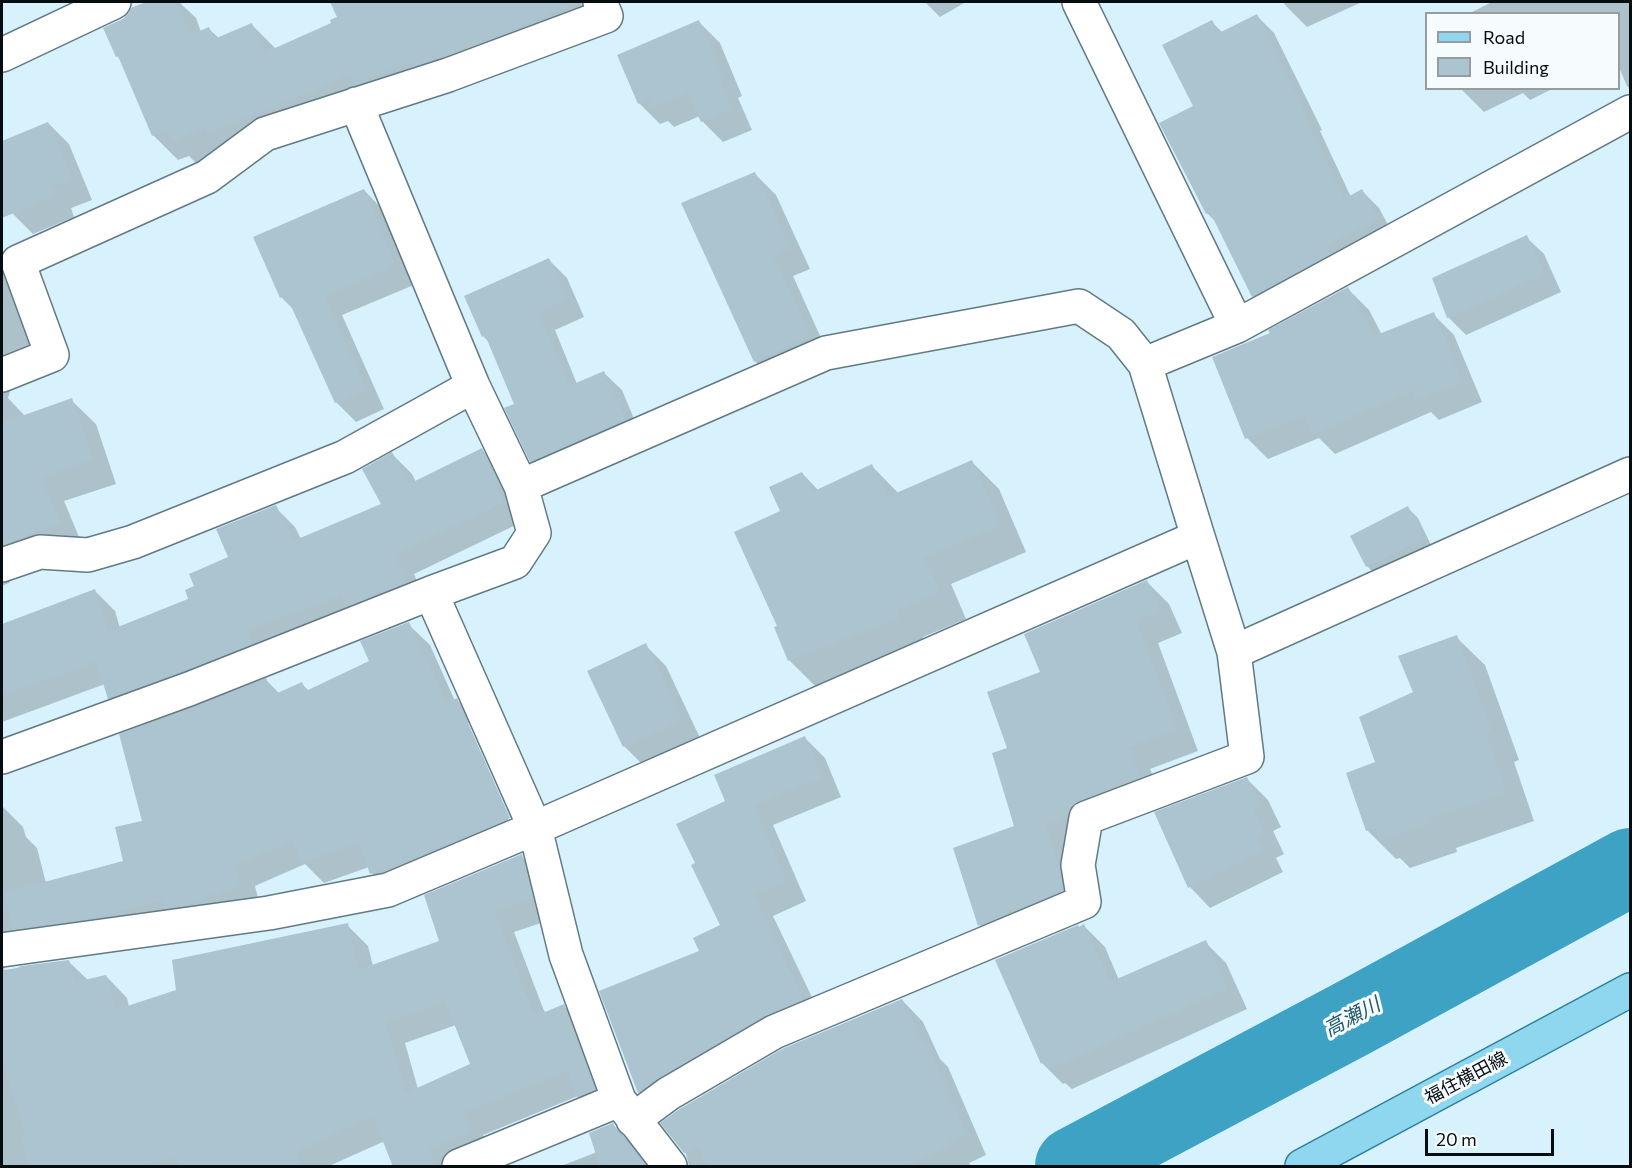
<!DOCTYPE html>
<html>
<head>
<meta charset="utf-8">
<style>
	body { margin:0 }
	#map { position:relative; width:1632px; height:1168px; overflow:hidden; background:#d8f2fd; font-family:Commissioner,sans-serif }
	canvas { display:block }
	.frame { position:absolute; inset:0; border:3px solid #050d11; pointer-events:none }
	.legend { position:absolute; left:1425px; top:12px; width:195px; height:78px; box-sizing:border-box; background:#f6fcfe; border:2px solid #969c9f; margin:0; padding:8px 10px; list-style:none; font-size:18px; color:#050d11 }
	.legend li { display:flex; align-items:center; gap:12px; height:30px }
	.legend b { width:30px; border:2px solid #969c9f }
	.scale { position:absolute; left:1425px; top:1129px; width:129px; height:27px; box-sizing:border-box; border:3px solid #050d11; border-top:0; padding-left:8px; font-size:18px; line-height:21px; white-space:nowrap; color:#050d11; -webkit-text-stroke:4px #f6fcfe; paint-order:stroke }
</style>
</head>
<body>
<div id="map">
<canvas width="1632" height="1168"></canvas>
<div class="frame"></div>
<ul class="legend">
<li><b style="height:8px;background:#8fd7ef"></b>Road</li>
<li><b style="height:16px;background:#abc4cf"></b>Building</li>
</ul>
<div class="scale">20 m</div>
</div>
<script>
const g = document.querySelector('canvas').getContext('2d');
g.lineJoin = 'round';
function paint(path, color) { g.fillStyle = color; g.fill(path, 'evenodd'); }
function stroke(path, color, width, dash) { g.strokeStyle = color; g.lineWidth = width; g.lineCap = dash ? 'butt' : 'round'; g.setLineDash(dash || []); g.stroke(path); }
function write(font, color, halo, rows, align = 'center') {
  g.font = font + ' Commissioner,"Noto Sans JP",sans-serif'; g.lineWidth = 6; g.setLineDash([]); g.textBaseline = 'middle'; g.strokeStyle = halo; g.fillStyle = color; for (const [text, x, y, turn = 0] of rows) {
    g.save(); g.translate(x, y); g.rotate((+turn || 0) * Math.PI / 180); g.textAlign = isNaN(turn) ? turn : align; if (halo) g.strokeText(text, 0, 0); g.fillText(text, 0, 0); g.restore();
  }
}
const shadow = new Path2D(`
	M150,2H179L196,18L201,32L209,29L219,38L252,25L276,49L333,23L339,17L332,2H599L199,166L189,156L178,160L153,135L121,61L117,56L123,20L132,9Z
	M925,2H966L940,17Z
	M1283,2H1362L1307,27L1286,6Z
	M1492,2H1630V89L1627,86L1618,65V14H1468Z
	M1257,16L1274,33L1322,130L1320,131L1351,197L1362,191L1379,208L1394,236L1270,313L1253,296L1218,224L1207,213L1195,107L1212,22L1223,33Z
	M699,22L720,43L742,96L738,98L752,130L723,142L702,121L700,116L674,127L668,121L660,124L639,103Z
	M1460,88H1554L1530,100L1523,93L1484,112Z
	M48,123L69,144L92,200L71,208L74,217L33,234L12,213L2,188V143Z
	M755,174L776,195L810,269L793,276L830,358L776,382L755,361Z
	M364,190L383,210L414,285L342,315L384,409L356,422L336,402L294,310L281,297Z
	M1526,237L1544,254L1561,292L1466,335L1448,317Z
	M549,260L567,278L584,317L555,330L577,384L604,373L622,390L642,438L549,479L531,461L516,404L490,343L483,336Z
	M2,268L24,291L45,350L11,388L8,398L25,416L71,400L96,424L116,484L64,501L87,556L13,577L9,583L2,586Z
	M1348,289L1369,310L1382,335L1433,314L1454,335L1482,402L1439,420L1431,412L1335,454L1319,438L1268,459L1247,438L1214,358L1272,334Z
	M482,450L502,470L522,522L414,574L426,602L129,718L109,698L105,684L2,722V626L95,591L115,611L120,628L190,600L196,587L230,558L275,507L295,527L301,539L383,505L392,454L412,474L416,482Z
	M971,461L999,489L1026,552L951,584L966,619L923,637L925,644L816,687L789,660L779,627L782,512L802,473L819,491L872,466L899,494Z
	M1408,508L1418,518L1433,549L1377,576L1367,566Z
	M1147,582L1169,604L1182,633L1158,643L1198,751L1150,769L1163,800L1093,829L1082,892L1002,948L980,925L1015,826L1009,749L1042,673Z
	M408,624L430,645L455,701L457,700L478,721L530,840L393,895L372,873L369,867L324,883L305,864L255,886L260,906L5,965L4,970L68,961L88,980L106,976L127,998L129,1007L178,991L347,925L368,946L373,966L441,941L521,856L543,877L553,919L514,932L544,1011L546,1013L564,1006L585,1027L615,1111L599,1117L578,1096L483,1135L491,1152L457,1166H395L385,1141L329,1166H2V806L23,827L26,837L37,848L46,883L125,862L144,822L266,680L279,693L302,684L309,691L371,662ZM466,723H469L514,825L511,826ZM456,1025L472,1065L418,1089L405,1043Z
	M1456,637L1485,665L1519,760L1514,762L1534,821L1456,848L1457,852L1410,868L1400,858L1396,859L1367,830L1377,763L1415,693Z
	M645,645L666,666L701,740L645,767L624,746Z
	M805,738L825,758L841,797L773,825L806,901L773,916L823,1020L659,1113L639,1092L601,991L701,952L722,926L727,801Z
	M1247,779L1268,800L1281,827L1273,831L1284,854L1276,858L1283,872L1210,908L1190,887L1156,813Z
	M1084,926L1105,947L1119,980L1205,942L1226,963L1247,1009L1072,1089L1065,1083L1063,1084L1042,1063L1079,928Z
	M902,1000L923,1022L940,1059L948,1067L986,1155L969,1163L971,1166H689L686,1154L663,1123Z
	M613,1125L634,1146L650,1166H561L597,1152Z`);
const river = new Path2D(`
	M1074,1166L1353,1018L1630,867`);
const building = new Path2D(`
	M146,2H175L190,35L209,27L214,39L252,23L264,53L331,23L330,20L337,17L330,2H576L493,38L442,57L412,67L410,61L355,85L349,74L308,93L208,133L205,127L173,141L167,130L152,136L118,56L116,57L103,28L123,19L129,13L131,8Z
	M1257,14L1305,113L1304,114L1344,199L1362,189L1378,218L1326,245L1331,254L1252,297L1210,212L1206,214L1159,123L1193,106L1162,45L1212,20L1219,33Z
	M699,20L722,75L718,77L732,109L701,122L688,92L652,107L649,99L638,104L617,55Z
	M48,122L72,179L51,187L54,196L2,218V141Z
	M755,172L790,248L773,255L810,336L754,362L681,203Z
	M364,189L395,265L324,296L366,389L335,403L286,295L280,298L253,237Z
	M1527,235L1544,274L1447,318L1432,278Z
	M549,258L567,299L538,312L569,386L604,371L626,420L530,462L504,408L514,404L485,335L482,337L464,296Z
	M1348,287L1374,336L1434,312L1462,381L1416,400L1412,390L1313,434L1305,415L1245,439L1212,357L1270,333L1268,330Z
	M72,398L93,459L41,477L60,522L2,545V423Z
	M482,448L499,483L495,484L504,502L395,554L407,582L346,607L341,595L247,630L252,644L108,699L96,661L2,695V624L95,589L108,631L188,599L185,590L194,586L189,574L228,557L216,529L276,505L293,541L381,504L362,469L392,452L409,484Z
	M972,460L1000,525L924,557L940,592L897,610L899,617L788,661L774,627L777,626L734,532L780,511L769,487L802,472L812,492L872,464L887,497Z
	M1408,506L1424,538L1366,567L1350,536Z
	M1147,580L1161,610L1136,621L1177,729L1128,747L1141,777L1079,800L1071,807L1067,815L1045,824L1059,868L1063,890L978,926L953,848L1014,826L992,753L1007,748L987,692L1040,672L1024,634Z
	M409,622L446,703L457,698L510,818L403,863L370,874L359,842L301,863L293,840L234,865L240,885L178,907L163,909L162,900L93,918L13,930L3,893L123,861L115,827L142,821L119,734L266,678L273,695L302,682L306,691L369,661L360,641Z
	M1457,635L1491,731L1486,733L1506,793L1428,819L1429,824L1380,841L1376,828L1366,831L1346,773L1375,762L1359,717L1413,692L1398,656Z
	M646,643L681,719L623,747L587,671Z
	M805,736L821,777L754,805L786,881L754,895L803,999L765,1016L659,1078L638,1093L599,991L699,951L693,938L720,925L691,865L695,863L676,824L725,801L714,775Z
	M1247,777L1261,806L1253,810L1264,833L1256,837L1263,850L1188,888L1154,812Z
	M522,854L533,898L494,911L533,1013L543,1009L545,1012L564,1004L595,1090L577,1097L568,1071L463,1113L471,1131L429,1148L436,1167H393L373,1116L295,1151L302,1167H180L176,1155L138,1167H30L21,1138L25,1136L2,1055V974L22,966L69,960L75,982L106,975L115,1010L176,990L172,960L348,923L358,970L439,941L424,895ZM445,1001L470,1064L406,1093L385,1022Z
	M1084,924L1110,982L1206,940L1227,988L1049,1069L1045,1061L1041,1064L995,960L1078,925L1079,927Z
	M902,999L924,1046L927,1044L966,1134L949,1141L951,1145L903,1167H708L698,1146L684,1153L660,1123L678,1110L782,1049Z
	M613,1123L618,1132L647,1167H600L589,1133Z`);
const minor = new Path2D(`
	M1079,2L1237,326
	M2,55L114,2
	M1145,364L1237,326L1630,112
	M2,375L52,355L18,262L207,177L265,134L448,75L606,16L600,2
	M1198,537L1234,652
	M2,565L40,552L88,555L133,542L345,457L473,386
	M431,593L535,828L566,955L619,1100L670,1166
	M2,757L189,689L431,593L515,562L534,533L521,486
	M2,950L269,913L388,890L535,828L1198,537L1145,364L1121,334L1079,306L826,353L521,486L473,386L356,104
	M633,1120L668,1094L774,1032L1084,902L1078,865L1086,818L1247,757L1234,652L1630,474
	M459,1166L619,1100`);
const major = new Path2D(`
	M1302,1166L1630,990`);
const streetNames = [
	["福住横田線",1466,1078,-28]
];
const waterNames = [
	["高瀬川",1352,1017,-28]
];
paint(shadow, '#0003');
stroke(river, '#3ea2c4', 78);
paint(building, '#abc4cf');
stroke(minor, '#627a83', 36);
stroke(major, '#2e7f9a', 36);
stroke(minor, '#fff', 33);
stroke(major, '#8fd7ef', 33);
write('18px', '#050d11', '#f6fcfe', streetNames);
write('italic 20px', '#21586a', '#f6fcfe', waterNames);
</script>
</body>
</html>
